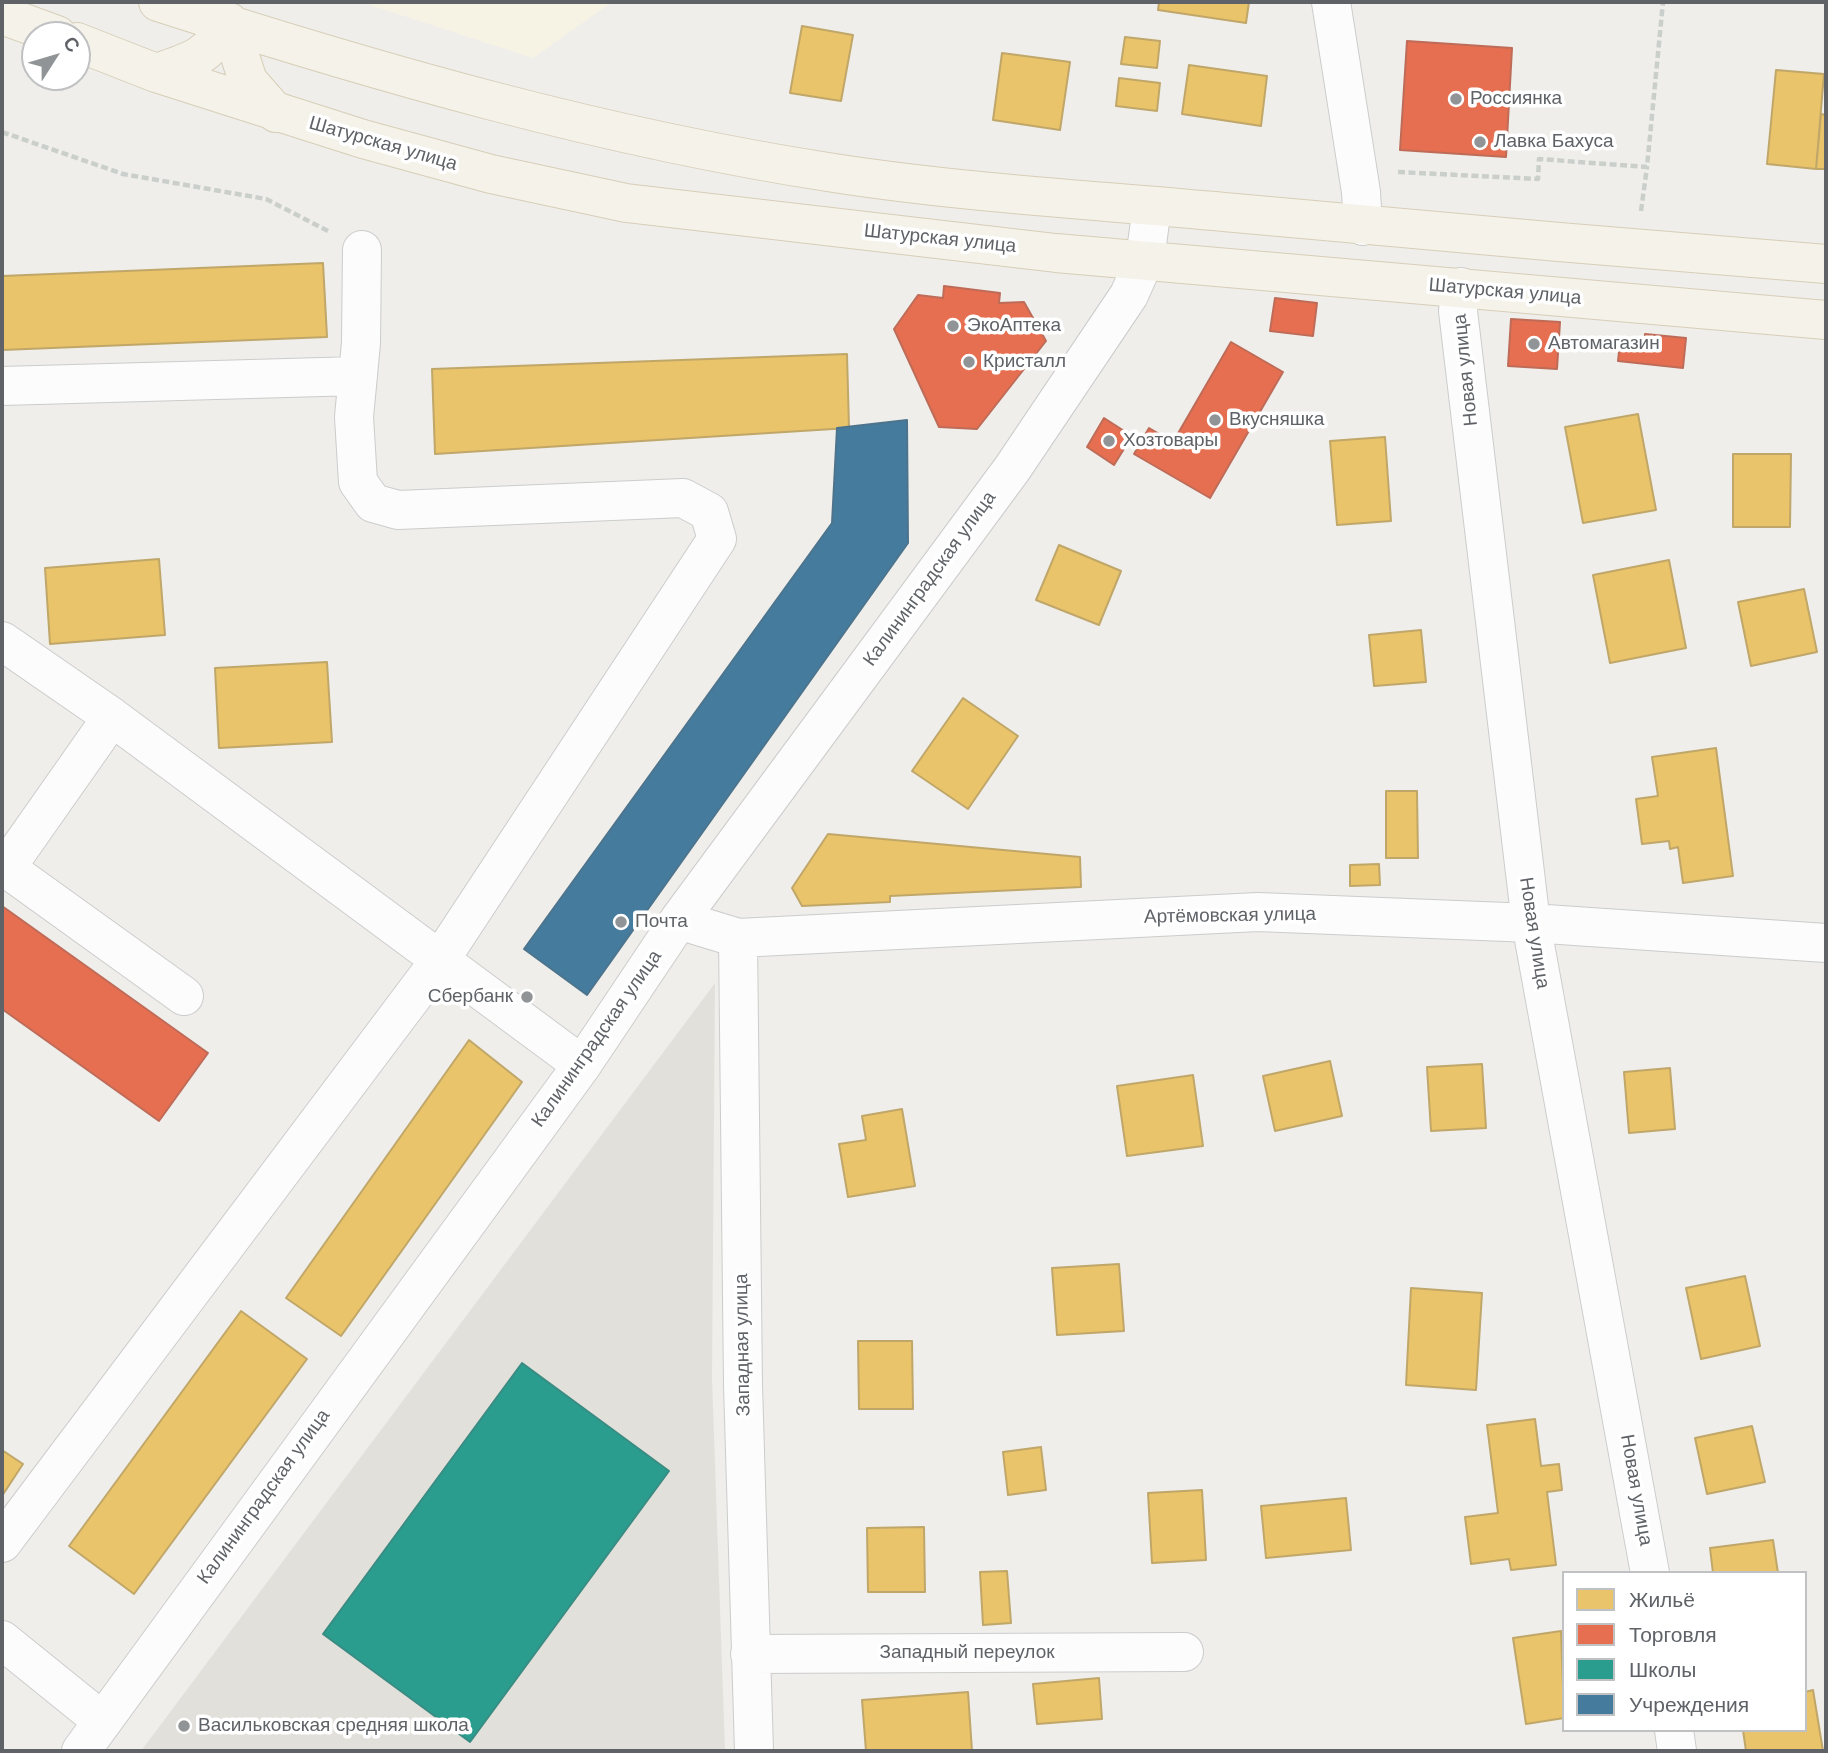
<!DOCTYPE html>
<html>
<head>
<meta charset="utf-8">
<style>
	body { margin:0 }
	#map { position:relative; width:1828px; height:1753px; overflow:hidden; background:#efeeea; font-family:Arial,sans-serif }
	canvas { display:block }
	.frame { position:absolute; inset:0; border:4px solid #5f6368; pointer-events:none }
	.legend { position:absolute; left:1562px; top:1571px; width:245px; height:161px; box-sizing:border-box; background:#fff; border:2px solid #bfc1c3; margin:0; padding:9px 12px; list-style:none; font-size:21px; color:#5f6368 }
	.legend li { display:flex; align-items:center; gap:14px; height:35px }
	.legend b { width:35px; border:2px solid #bfc1c3 }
	.north { position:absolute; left:21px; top:21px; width:70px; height:70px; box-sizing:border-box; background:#fff; border:2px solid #bfc1c3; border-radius:50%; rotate:53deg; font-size:19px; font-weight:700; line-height:28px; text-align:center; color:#5f6368 }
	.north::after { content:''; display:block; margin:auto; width:24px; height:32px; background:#919496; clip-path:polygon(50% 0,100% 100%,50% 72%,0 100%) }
</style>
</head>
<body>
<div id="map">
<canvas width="1828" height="1753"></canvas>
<div class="frame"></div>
<ul class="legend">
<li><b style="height:19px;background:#e9c46a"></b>Жильё</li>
<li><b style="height:19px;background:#e76f51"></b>Торговля</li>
<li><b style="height:19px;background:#2a9d8f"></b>Школы</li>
<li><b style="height:19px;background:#457b9d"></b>Учреждения</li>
</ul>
<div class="north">С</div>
</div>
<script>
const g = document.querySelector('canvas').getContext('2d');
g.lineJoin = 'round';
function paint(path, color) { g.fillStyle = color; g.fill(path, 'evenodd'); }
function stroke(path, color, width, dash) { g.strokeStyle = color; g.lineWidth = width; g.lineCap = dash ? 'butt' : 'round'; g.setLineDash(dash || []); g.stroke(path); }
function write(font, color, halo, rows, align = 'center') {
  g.font = font + ' Arial,sans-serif'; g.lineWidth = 7; g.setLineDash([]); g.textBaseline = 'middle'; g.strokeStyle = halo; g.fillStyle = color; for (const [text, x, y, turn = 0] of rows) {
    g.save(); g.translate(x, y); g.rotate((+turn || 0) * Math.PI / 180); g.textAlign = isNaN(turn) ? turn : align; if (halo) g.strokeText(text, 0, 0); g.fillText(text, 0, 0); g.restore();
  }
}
const commercial = new Path2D(`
	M361,2H612L533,58Z`);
const education = new Path2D(`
	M715,983L712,1379L725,1751H141Z`);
const homes = new Path2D(`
	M1159,2H1249L1246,23L1158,10Z
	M802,26L853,35L841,101L790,93Z
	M1125,37L1160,41L1157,68L1121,64Z
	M1002,53L1070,62L1060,130L993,120Z
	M1189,65L1267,76L1261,126L1182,114Z
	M1776,70L1824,74L1816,169L1767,164Z
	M1119,78L1160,83L1157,111L1116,106Z
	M1821,114L1826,115V169H1816Z
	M323,263L327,337L2,350V276Z
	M847,354L849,428L435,454L432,369Z
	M1638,414L1656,510L1583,523L1565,427Z
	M1385,437L1391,521L1337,525L1330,441Z
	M1733,454H1791L1790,527H1733Z
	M1059,545L1121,571L1099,625L1036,600Z
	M159,559L165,635L50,644L45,568Z
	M1669,560L1686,648L1610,663L1593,575Z
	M1804,589L1817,652L1751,666L1738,602Z
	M1421,630L1426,682L1374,686L1369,635Z
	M327,662L332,742L219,748L215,668Z
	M963,698L1018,736L968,809L912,771Z
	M1716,748L1733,876L1683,883L1678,847L1670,849L1669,841L1642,844L1636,799L1658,796L1652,757Z
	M1386,791H1417L1418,858H1386Z
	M828,834L1080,857L1081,887L890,896V902L802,906L792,888Z
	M1379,864L1380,885L1350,886V865Z
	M469,1040L522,1082L341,1336L286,1298Z
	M1330,1061L1342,1116L1275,1131L1263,1076Z
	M1482,1064L1486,1128L1431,1131L1427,1067Z
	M1670,1068L1675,1129L1629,1133L1624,1072Z
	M1193,1075L1203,1146L1127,1156L1117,1086Z
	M902,1109L915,1186L848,1197L839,1144L866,1140L862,1116Z
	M1119,1264L1124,1331L1057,1335L1052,1268Z
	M1745,1276L1760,1346L1701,1359L1686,1288Z
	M1411,1288L1482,1293L1476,1390L1406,1385Z
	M241,1311L307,1359L134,1594L69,1546Z
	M858,1341H912L913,1409H859Z
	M1535,1419L1541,1466L1559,1464L1562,1490L1547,1492L1556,1565L1511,1570L1509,1559L1471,1564L1465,1517L1498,1513L1487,1425Z
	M1752,1426L1765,1482L1707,1494L1695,1438Z
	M1041,1447L1046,1490L1008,1495L1003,1452Z
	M2,1450L23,1464L2,1496Z
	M1202,1490L1206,1560L1152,1563L1148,1493Z
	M1346,1498L1351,1550L1266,1558L1261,1506Z
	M924,1527L925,1592H868L867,1528Z
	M1773,1540L1778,1573H1713L1710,1548Z
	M1007,1571L1011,1623L983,1625L980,1572Z
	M1561,1631L1564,1718L1526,1724L1513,1638Z
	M1099,1678L1102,1719L1037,1724L1033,1684Z
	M1813,1690L1823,1751H1746L1743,1730H1805V1692Z
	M968,1692L972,1751H866L862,1700Z`);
const shops = new Path2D(`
	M1407,41L1512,48L1506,157L1400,150Z
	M944,286L1000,293L999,303L1024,302L1046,341L977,429L939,427L894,329L918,295L943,298Z
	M1275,298L1317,303L1313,336L1270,331Z
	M1511,319L1560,322L1557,369L1508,366Z
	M1645,334L1686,338L1683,368L1618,361L1620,342L1645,345Z
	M1231,342L1283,372L1210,498L1134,454L1149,428L1173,442Z
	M1104,418L1132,436L1114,465L1087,447Z
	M2,906L208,1053L159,1121L2,1009Z`);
const schools = new Path2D(`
	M522,1363L669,1471L470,1742L323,1634Z`);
const public = new Path2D(`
	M907,420L908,543L587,995L524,949L832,523L837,428Z`);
const path = new Path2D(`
	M2,132L123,174L266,199L330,232
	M1398,172L1538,179L1539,159L1647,167L1663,2
	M1641,211L1647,167`);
const minor = new Path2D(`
	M1331,2L1361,192L1363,226
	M1461,287L1458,311L1531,923L1650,1573
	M2,386L358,376
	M2,641L112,717L582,1065
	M112,717L6,868L184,996
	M679,920L738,938L1258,912L1531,923L1826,943
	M738,938L743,1385L754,1751
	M2,1543L440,960L717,539L709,512L683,498L398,510L373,503L358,482L354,417L361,343L362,250
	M2,1640L101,1720
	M750,1654L1184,1652
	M1674,1730L1677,1751
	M81,1751L582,1065L679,920L1012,469L1129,295L1145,259L1152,207`);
const major = new Path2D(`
	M158,2C378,73 605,138 834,173C964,193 1094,200 1224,212C1425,231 1625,248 1826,264
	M2,15L57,35
	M229,22L248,81L276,113
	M77,42L156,73L363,139L491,174L626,203L1056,253L1826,320
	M156,73C193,61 208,57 229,22`);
const markers = [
	[1456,99,7,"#919496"],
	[1480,142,7,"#919496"],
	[953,326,7,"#919496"],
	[1534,344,7,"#919496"],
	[969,362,7,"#919496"],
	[1215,420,7,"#919496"],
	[1109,441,7,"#919496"],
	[621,922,7,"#919496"],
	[527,997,7,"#919496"],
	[184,1726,7,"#919496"]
];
const poiNames = [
	["Россиянка",1470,99],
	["Лавка Бахуса",1494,142],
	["ЭкоАптека",967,326],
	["Автомагазин",1548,344],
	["Кристалл",983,362],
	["Вкусняшка",1229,420],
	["Хозтовары",1123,441],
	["Почта",635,922],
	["Сбербанк",513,997,"right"],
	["Васильковская средняя школа",198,1726]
];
const streetNames = [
	["Шатурская улица",383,144,16],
	["Шатурская улица",940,239,6],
	["Шатурская улица",1505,292,5],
	["Новая улица",1466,370,-96],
	["Калининградская улица",930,579,-54],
	["Артёмовская улица",1230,916,-1],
	["Новая улица",1534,933,81],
	["Калининградская улица",597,1039,-55],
	["Западная улица",743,1345,-91],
	["Новая улица",1636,1490,80],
	["Калининградская улица",264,1497,-54],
	["Западный переулок",967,1653]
];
paint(commercial, '#f7f3e4');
paint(education, '#e2e0da');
paint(homes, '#e9c46a');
stroke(homes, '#c0a769', 2);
paint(shops, '#e76f51');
stroke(shops, '#be6b58', 2);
paint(schools, '#2a9d8f');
stroke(schools, '#3a8c83', 2);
paint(public, '#457b9d');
stroke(public, '#4d748d', 2);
stroke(minor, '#cbcccc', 40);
stroke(major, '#d7ceb8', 40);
stroke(path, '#cacfcc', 4.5, [7, 3.5]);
stroke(minor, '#fdfcfc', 38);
stroke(major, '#f4f2e9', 38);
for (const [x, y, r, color] of markers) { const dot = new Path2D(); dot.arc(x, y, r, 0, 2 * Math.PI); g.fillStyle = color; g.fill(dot); stroke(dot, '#fff', 2.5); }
write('19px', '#5f6368', '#fff', poiNames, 'left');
write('19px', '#5f6368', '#fff', streetNames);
</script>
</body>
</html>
